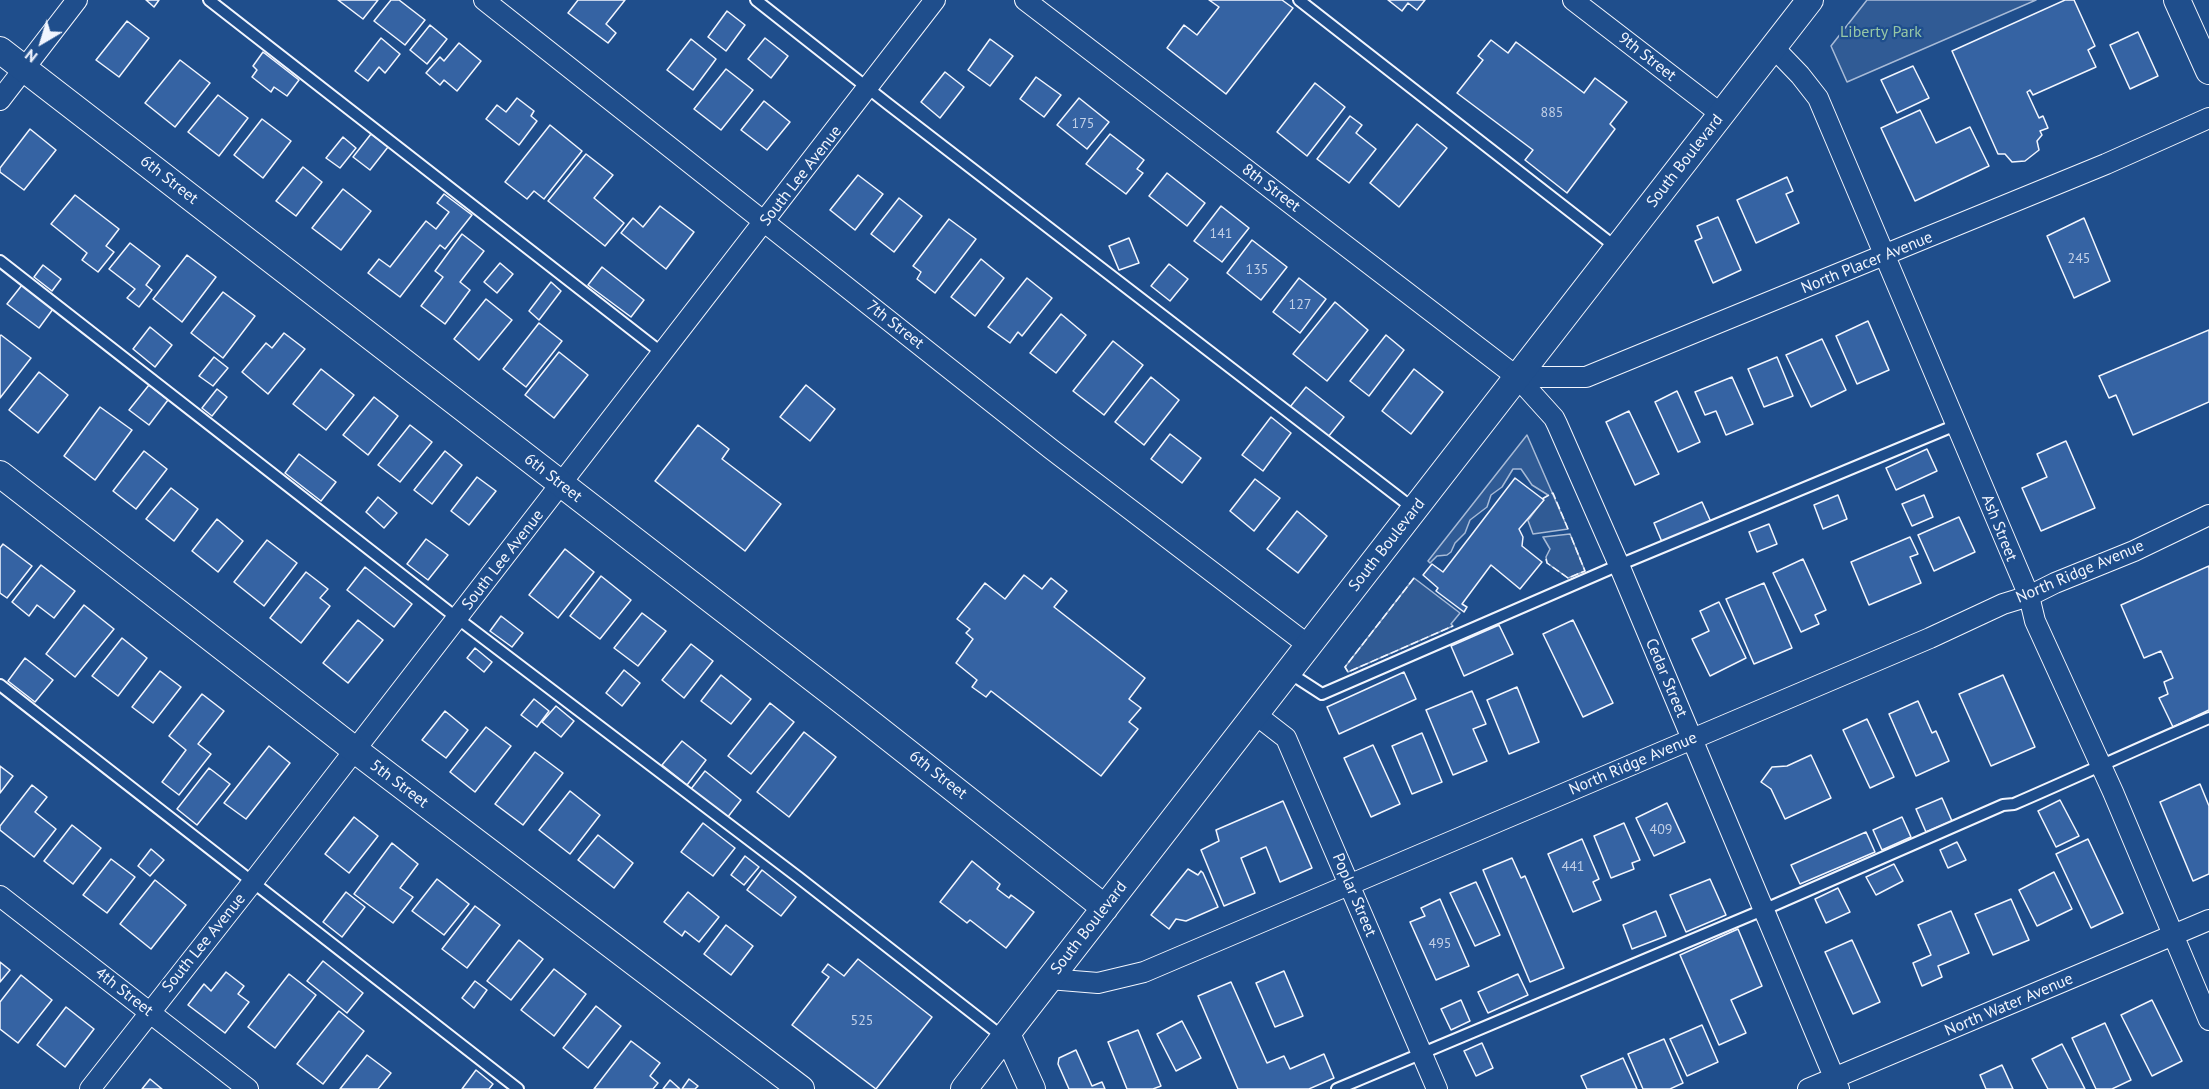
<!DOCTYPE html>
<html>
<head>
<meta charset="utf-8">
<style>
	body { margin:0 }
	#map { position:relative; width:2209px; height:1089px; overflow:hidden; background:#1f4e8c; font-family:"PT Sans",sans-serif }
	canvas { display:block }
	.north { position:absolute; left:12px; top:12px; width:60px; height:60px; -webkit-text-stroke:4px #1f4e8c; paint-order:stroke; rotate:218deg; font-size:16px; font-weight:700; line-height:24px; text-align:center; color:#f2f6ff }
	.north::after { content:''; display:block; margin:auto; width:21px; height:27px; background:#f2f6ff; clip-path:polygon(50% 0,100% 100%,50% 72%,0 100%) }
</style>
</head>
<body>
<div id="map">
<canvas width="2209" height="1089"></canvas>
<div class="north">N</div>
</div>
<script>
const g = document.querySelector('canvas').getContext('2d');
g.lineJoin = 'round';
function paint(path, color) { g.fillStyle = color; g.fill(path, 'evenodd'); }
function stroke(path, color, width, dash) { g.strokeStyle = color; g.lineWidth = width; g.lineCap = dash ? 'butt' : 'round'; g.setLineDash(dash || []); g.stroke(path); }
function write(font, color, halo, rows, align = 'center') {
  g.font = font + ' "PT Sans",sans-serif'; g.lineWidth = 4.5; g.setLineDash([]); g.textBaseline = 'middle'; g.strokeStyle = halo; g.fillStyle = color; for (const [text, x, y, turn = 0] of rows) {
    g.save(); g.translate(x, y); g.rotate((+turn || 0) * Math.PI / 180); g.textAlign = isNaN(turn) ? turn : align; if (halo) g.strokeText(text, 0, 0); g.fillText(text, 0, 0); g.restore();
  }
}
const green = new Path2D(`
	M1867,0H2036L1847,82L1831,46Z
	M1527,435L1568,529L1533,534L1527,518L1529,519L1543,500L1542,499L1548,495L1532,485L1521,469H1513L1502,487L1491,495L1487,507L1470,520L1465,533L1455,543L1451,552L1447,555L1437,556L1430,563L1428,561Z
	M1570,534L1585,571L1568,578L1547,563L1546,557L1550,549L1543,537Z
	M1414,578L1460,613L1451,624L1453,626L1348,672L1345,667Z`);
const building = new Path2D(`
	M146,0H159L154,7Z
	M338,0H378L363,19Z
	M391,0H399L425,20L405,45L374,21Z
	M578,0H625L606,24L616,33L608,43L568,13Z
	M1209,0H1282L1293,8L1226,94L1167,48L1184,25L1197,35L1219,7Z
	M1388,0H1425L1417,10L1408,3L1402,11Z
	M2065,0H2074L2095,46L2088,50L2096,67L2033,95L2030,90L2027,92L2039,118L2043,116L2048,128L2040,131L2042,135L2037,141L2039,150L2025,161L2012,162L2005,154H1998L1952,51Z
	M727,11L745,25L726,51L708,37Z
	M127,21L149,38L119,77L96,60Z
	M430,25L447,39L427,64L410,50Z
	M2138,32L2158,76L2130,89L2110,45Z
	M381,38L400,54L385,73L379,67L368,81L355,71Z
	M765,38L788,56L771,78L748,59Z
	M691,39L716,59L693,90L667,70Z
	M990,39L1013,56L990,86L968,70Z
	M1491,40L1508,53L1516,42L1584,93L1595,78L1627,102L1610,124L1615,129L1567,193L1525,160L1533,150L1457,93L1483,60L1478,56Z
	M459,43L481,61L457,91L444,80L440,85L426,73L440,57L444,61Z
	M263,52L299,80L287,96L274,87L271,92L252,77L257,70L253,66Z
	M180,60L210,83L175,127L145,103Z
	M1913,66L1929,98L1897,113L1881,80Z
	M726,69L753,90L721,130L694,109Z
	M945,72L964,87L940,118L921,102Z
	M1036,77L1061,95L1044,117L1020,99Z
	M1315,83L1345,107L1307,156L1277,132Z
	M218,95L248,118L219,156L188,132Z
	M517,98L534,111L531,116L537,121L519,145L486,119L497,105L506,112Z
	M1079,98L1109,122L1087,149L1057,125Z
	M764,101L790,122L767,150L741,130Z
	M1920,110L1936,143L1970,127L1989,166L1915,201L1881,128Z
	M1350,116L1362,125L1356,133L1376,149L1349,183L1317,159Z
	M262,119L291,141L263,178L234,155Z
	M1417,124L1447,148L1399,207L1370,183Z
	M550,125L582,151L544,199L534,191L527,199L505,182Z
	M30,129L56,150L24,190L0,172V168Z
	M371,134L388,147L370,170L353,157Z
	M1110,134L1144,160L1137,169L1143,173L1126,194L1086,164Z
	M343,137L356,148L340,168L326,158Z
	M586,154L613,175L594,198L624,223L605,246L548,201Z
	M303,167L322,182L296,216L276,201Z
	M1167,173L1205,203L1187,226L1149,196Z
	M858,175L883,194L855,230L830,210Z
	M1787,177L1793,191L1786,194L1799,223L1756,243L1737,200Z
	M343,189L371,211L341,250L312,228Z
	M444,194L472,215L445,249L440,245L400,297L368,273L379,259L390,267L426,221L436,229L449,212L437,203Z
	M75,195L119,229L106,246L114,252L98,272L82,260L87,253L51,224Z
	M899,198L922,216L894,252L871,234Z
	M660,206L694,232L666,269L621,233L633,218L643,227Z
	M1221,206L1249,228L1222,262L1194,241Z
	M1718,217L1741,270L1713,283L1695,241L1702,238L1697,226Z
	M2084,218L2110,281L2074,298L2047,236Z
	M949,219L976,239L935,293L917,279L921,272L913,266Z
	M462,234L484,251L460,282L470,290L445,324L421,306L443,277L435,271Z
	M1129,238L1139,263L1119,270L1109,246Z
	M1252,240L1287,267L1261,300L1227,273Z
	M130,243L160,266L146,285L152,290L139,307L127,298L135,289L109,269Z
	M187,255L216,277L182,322L153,299Z
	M981,259L1004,278L975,316L951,297Z
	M500,263L513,274L497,293L484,282Z
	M1169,264L1188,279L1170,301L1151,286Z
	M43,265L61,279L52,291L34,277Z
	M602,267L644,300L631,317L588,285Z
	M1027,278L1052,298L1022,336L1018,332L1010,343L988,327Z
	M1299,278L1326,299L1300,333L1273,312Z
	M551,282L561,291L539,320L529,311Z
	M22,285L53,309L39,328L7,304Z
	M223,292L255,316L223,358L191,333Z
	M486,299L512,320L479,360L454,339Z
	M1335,302L1368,330L1327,381L1293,354Z
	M1061,314L1086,335L1056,373L1030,353Z
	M1868,321L1889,370L1857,384L1836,336Z
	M539,323L562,341L526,387L503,369Z
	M150,327L172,345L155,367L133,349Z
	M2209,330V402L2133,435L2116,395L2109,398L2099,376Z
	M284,333L305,349L268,394L242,372L266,343L272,348Z
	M1,335L31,358L0,398V336Z
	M1386,335L1404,350L1369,396L1350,381Z
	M1822,339L1846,390L1811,407L1786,355Z
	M1113,341L1143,365L1104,415L1073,391Z
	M559,352L588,375L554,418L525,395Z
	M214,357L228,368L213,386L199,376Z
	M1777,357L1793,396L1764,407L1748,369Z
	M321,369L354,395L326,430L293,404Z
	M1414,369L1443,392L1411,434L1382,411Z
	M39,372L68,395L38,433L9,410Z
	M1151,377L1179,400L1144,445L1115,422Z
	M1732,377L1753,424L1726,435L1716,411L1705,415L1695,392Z
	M149,385L168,400L149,425L129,410Z
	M806,385L835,409L810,441L780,417Z
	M1306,387L1344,417L1328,437L1290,407Z
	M217,389L227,397L212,416L202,408Z
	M1677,391L1700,442L1678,452L1655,402Z
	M374,397L398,416L368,455L343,435Z
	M100,407L132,430L95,480L64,456Z
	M1629,411L1659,474L1635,485L1606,422Z
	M1271,417L1291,433L1263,471L1242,455Z
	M410,425L432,442L400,482L378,465Z
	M698,425L729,449L722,459L781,504L745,551L655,481Z
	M1170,434L1201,458L1182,483L1151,459Z
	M2066,441L2095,508L2041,531L2022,488L2047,477L2037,454Z
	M1927,449L1937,471L1896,490L1886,468Z
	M144,451L167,469L136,509L113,491Z
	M445,451L462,465L432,504L414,490Z
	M299,454L336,482L321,501L285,473Z
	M477,477L496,491L469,525L451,511Z
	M1515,478L1544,500L1519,529L1523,537L1522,546L1542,562L1520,589L1491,565L1462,604L1467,607L1464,612L1436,591L1438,588L1423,575L1432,564L1443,572Z
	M1255,479L1280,498L1254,531L1230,511Z
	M171,488L198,509L174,541L146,519Z
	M1838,495L1847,519L1823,529L1814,505Z
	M1924,495L1933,517L1912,526L1902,504Z
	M378,497L397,513L384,528L366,512Z
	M1702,502L1711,522L1662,542L1654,523Z
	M1297,511L1327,536L1298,573L1267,549Z
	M1959,517L1975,552L1934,571L1918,535Z
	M217,519L243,541L218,572L192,551Z
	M1769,524L1777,544L1757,552L1749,532Z
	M1910,537L1918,554L1910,557L1921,583L1869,605L1851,562Z
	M426,539L448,555L428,580L407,564Z
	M267,540L297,563L264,606L234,582Z
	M3,544L32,566L7,598L0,593V548Z
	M565,549L594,572L558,618L529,595Z
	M1803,559L1826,610L1815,615L1819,624L1801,632L1773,573Z
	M41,565L75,591L54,618L37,605L29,616L12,602Z
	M2209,566V710L2173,727L2159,698L2168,694L2164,682L2173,678L2161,651L2144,658L2121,605Z
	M365,567L412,604L394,627L347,590Z
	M306,572L328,589L320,598L330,606L301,643L270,618Z
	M1024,575L1042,589L1051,578L1067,591L1054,607L1145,678L1129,699L1141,708L1129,722L1138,729L1101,776L991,691L986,697L972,687L977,680L956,663L973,639L966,633L970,629L957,619L985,583L1005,599Z
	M601,576L631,600L600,639L570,616Z
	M1764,583L1792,648L1754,664L1726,599Z
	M1719,602L1746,658L1710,676L1692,639L1709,631L1700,611Z
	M84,605L114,629L75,677L46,654Z
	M642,613L666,631L638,666L614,648Z
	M501,616L523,633L512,647L490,631Z
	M358,620L383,640L348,683L323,663Z
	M1573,620L1613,703L1583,717L1543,634Z
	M1499,625L1513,654L1464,676L1451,646Z
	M122,638L147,658L118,696L92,676Z
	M691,644L713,661L684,698L662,680Z
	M475,648L492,662L484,672L467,658Z
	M25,658L53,680L35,702L8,681Z
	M624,670L640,683L622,706L606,693Z
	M160,671L181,687L153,723L132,707Z
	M1404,672L1416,699L1339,734L1327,707Z
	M721,675L751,699L731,724L701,701Z
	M2003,675L2035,747L1991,766L1959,694Z
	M1517,687L1539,742L1509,754L1487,700Z
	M1472,691L1486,724L1473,729L1487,761L1453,775L1426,710Z
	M202,694L224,711L198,744L211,754L179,795L162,782L186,750L169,736Z
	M534,699L549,711L537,727L521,715Z
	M1918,701L1932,733L1936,731L1949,761L1916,776L1889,714Z
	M770,703L794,722L751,774L728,756Z
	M556,706L574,721L561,737L542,722Z
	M445,711L468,730L446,758L422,740Z
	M1867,719L1894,777L1870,788L1843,730Z
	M486,727L511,746L475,792L450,772Z
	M804,732L836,757L789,817L757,792Z
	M1422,733L1442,782L1412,794L1392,746Z
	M682,741L706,760L687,785L662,765Z
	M1373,745L1400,804L1371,817L1344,758Z
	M269,746L290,763L246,819L224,803Z
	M535,752L563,773L523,825L495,804Z
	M1811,755L1831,798L1785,819L1771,789L1761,782L1772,767L1787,766Z
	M0,766L13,776L0,793Z
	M209,768L230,784L197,825L177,809Z
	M705,771L741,800L727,818L691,789Z
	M2200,784L2209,806V874L2193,881L2160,802Z
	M32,785L47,797L35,812L56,829L34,857L0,830V826Z
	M570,791L600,815L570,854L539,830Z
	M1942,798L1952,821L1926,832L1916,809Z
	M2060,800L2079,836L2056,847L2038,811Z
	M1283,801L1312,868L1280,882L1266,847L1241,858L1255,893L1224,906L1201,850L1219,841L1216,830Z
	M1667,803L1685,842L1654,856L1636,818Z
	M354,817L378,836L349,873L325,854Z
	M1902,817L1911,837L1882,850L1873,830Z
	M703,823L735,848L713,876L681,852Z
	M1624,823L1640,860L1632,863L1634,869L1611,878L1594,836Z
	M72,825L101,848L73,884L44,861Z
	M1866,832L1875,852L1800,884L1791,865Z
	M598,835L633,863L614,888L578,860Z
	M1582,839L1599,879L1593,882L1601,900L1573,912L1548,854Z
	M2088,839L2123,913L2091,928L2056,854Z
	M1957,842L1966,860L1948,868L1940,850Z
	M392,843L418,864L400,888L413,897L393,923L354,894Z
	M151,849L164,860L150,876L138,866Z
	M745,856L759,867L744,885L731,875Z
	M1512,858L1521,878L1525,876L1564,968L1530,982L1483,870Z
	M111,859L135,877L107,913L83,895Z
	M972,861L1000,884L997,889L1009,898L1011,895L1034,912L1006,948L970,920L967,923L940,902Z
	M1894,864L1903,881L1876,895L1866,877Z
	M1188,869L1198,875L1201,871L1203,873L1218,907L1186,921L1176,919L1169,929L1151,915Z
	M762,870L796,897L781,916L747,890Z
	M2054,872L2072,909L2037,926L2019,890Z
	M437,879L469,904L444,935L412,911Z
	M1710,879L1726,915L1686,932L1670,895Z
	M155,880L186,905L151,949L120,924Z
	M1476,882L1500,935L1475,946L1450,893Z
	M1838,888L1850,912L1826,923L1815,899Z
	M346,892L365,907L342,937L323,922Z
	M688,892L719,917L699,942L685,931L682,936L664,922Z
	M1440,899L1469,966L1436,980L1410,922L1425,916L1421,908Z
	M2011,899L2029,940L1993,955L1975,914Z
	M475,906L500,925L467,968L442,949Z
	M1656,911L1666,936L1632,949L1623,925Z
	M1951,911L1969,953L1938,966L1942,977L1922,986L1913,963L1931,955L1918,925Z
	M726,925L753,946L731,975L704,954Z
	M1738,929L1762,986L1731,1000L1746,1033L1719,1045L1680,955Z
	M519,940L543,959L511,1000L487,981Z
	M1852,940L1880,1002L1853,1014L1825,952Z
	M858,959L932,1017L876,1089L792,1025L829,977L822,972L828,964L844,976Z
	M323,961L363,993L347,1013L307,981Z
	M0,962L10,970L0,982Z
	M554,969L586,994L554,1036L521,1010Z
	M1284,971L1303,1016L1275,1027L1256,983Z
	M226,972L244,986L238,994L249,1002L225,1033L188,1005L204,984L211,991Z
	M289,974L316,995L275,1048L248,1027Z
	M1518,974L1528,995L1488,1013L1478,992Z
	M21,975L52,1000L18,1043L0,1029V1002Z
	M475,981L487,990L474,1008L462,998Z
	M1231,982L1267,1063L1284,1056L1290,1069L1324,1054L1334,1078L1309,1089H1238L1198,996Z
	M1461,1000L1470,1021L1451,1030L1441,1009Z
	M2152,1000L2182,1061L2152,1076L2121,1015Z
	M596,1006L621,1026L588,1068L563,1048Z
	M66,1007L94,1029L65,1067L37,1045Z
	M339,1011L364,1031L323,1084L297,1064Z
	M1182,1021L1201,1058L1176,1071L1157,1034Z
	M2105,1023L2131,1080L2112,1089H2096L2072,1038Z
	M1702,1025L1718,1062L1687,1076L1670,1039Z
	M1138,1030L1161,1086L1153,1089H1127L1108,1042Z
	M1664,1039L1683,1083L1670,1089H1643L1628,1054Z
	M631,1041L660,1063L650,1076L658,1083L653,1089H594Z
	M1482,1043L1493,1068L1476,1076L1464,1051Z
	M2062,1044L2085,1089H2048L2032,1059Z
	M1076,1050L1092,1086L1102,1082L1105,1089H1069L1058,1064L1059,1058Z
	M367,1055L391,1073L378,1089H340Z
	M1623,1058L1637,1089H1587L1581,1076Z
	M2002,1065L2013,1089H1986L1980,1075Z
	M476,1070L493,1084L489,1089H462Z
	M150,1079L162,1089H142Z
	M689,1079L698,1086L695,1089H682Z
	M670,1080L680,1089H663Z`);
const service = new Path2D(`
	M209,0L662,353
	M756,0L888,104L1414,509
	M1299,0L1617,248
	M0,261L457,618L798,877L1003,1037
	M1288,672L1322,694L1619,565L1956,425
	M0,685L518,1089
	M1337,1089L1763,910L2003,805L2014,804C2079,776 2143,746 2209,718`);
const minor = new Path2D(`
	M484,0L1051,449L1308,645
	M1025,0L1517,377L1554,418L1557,424L1619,565L1839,1089
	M1573,0L1721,114
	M1773,47L1800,75L1818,98L2029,596L2035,621L2113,792L2209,1020
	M0,100L77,0
	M1517,377H1586L2106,164L2209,118
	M1255,714L1286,738L1437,1089
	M0,896L248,1089
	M1049,979L1098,983L1144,972L1930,638L2003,604L2029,596L2055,583L2134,551L2209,515
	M90,1089L252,883L935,0
	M1808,1089L2209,920`);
const tertiary = new Path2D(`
	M2177,0L2209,71
	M0,50L850,707L1105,908
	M0,474L355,750L801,1089
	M1007,1034L1032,1089
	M964,1089L1810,0`);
const fence = new Path2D(`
	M1542,499L1553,493L1568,529
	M1546,559L1547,563L1568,578L1585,571L1570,534
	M1414,578L1345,667L1348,672L1453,626`);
const numberNames = [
	["885",1552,113],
	["175",1083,124],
	["141",1221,234],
	["245",2079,259],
	["135",1257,270],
	["127",1300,305],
	["409",1661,830],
	["441",1573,867],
	["495",1440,944],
	["525",862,1021]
];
const parkNames = [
	["Liberty Park",1881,32]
];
const streetNames = [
	["9th Street",1647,57,38],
	["South Boulevard",1685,161,-52],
	["South Lee Avenue",801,176,-52],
	["6th Street",169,180,38],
	["8th Street",1271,188,37],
	["North Placer Avenue",1867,263,-22],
	["7th Street",895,325,38],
	["6th Street",553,478,38],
	["Ash Street",1999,528,68],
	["South Boulevard",1387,545,-52],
	["South Lee Avenue",503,560,-52],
	["North Ridge Avenue",2080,572,-23],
	["Cedar Street",1666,678,67],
	["North Ridge Avenue",1633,764,-23],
	["6th Street",938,775,38],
	["5th Street",399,784,37],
	["Poplar Street",1354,895,67],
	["South Boulevard",1089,928,-52],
	["South Lee Avenue",204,943,-51],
	["4th Street",124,992,38],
	["North Water Avenue",2009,1005,-23]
];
paint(green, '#305b95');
stroke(green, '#a8bbd7', 1.5);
paint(building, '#3563a3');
stroke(building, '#f2f6ff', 1.5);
stroke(service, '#f2f6ff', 14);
stroke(minor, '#f2f6ff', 22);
stroke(tertiary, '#f2f6ff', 28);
stroke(service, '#1f4e8c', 10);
stroke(minor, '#1f4e8c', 20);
stroke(tertiary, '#1f4e8c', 26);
stroke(fence, '#f2f6ff', 1.5, [8, 3]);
write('14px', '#c3d1e8', null, numberNames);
write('16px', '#97c8a6', '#1f4e8c', parkNames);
write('16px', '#f2f6ff', '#1f4e8c', streetNames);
</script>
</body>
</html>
